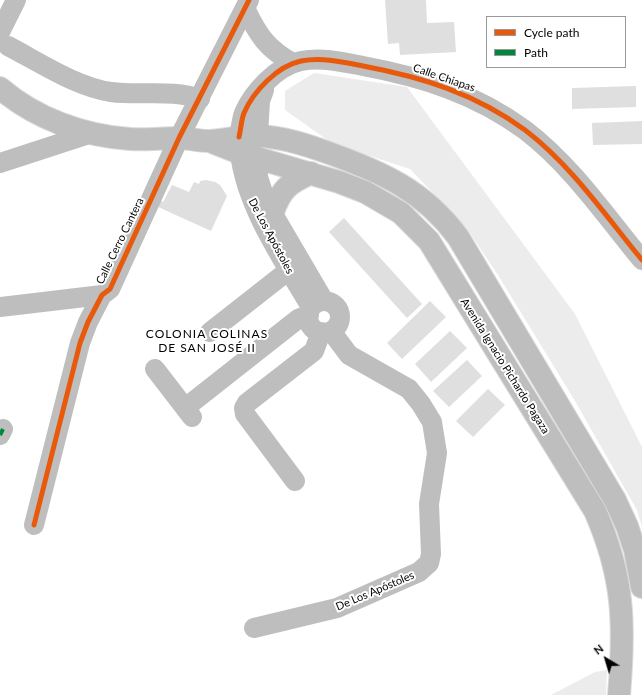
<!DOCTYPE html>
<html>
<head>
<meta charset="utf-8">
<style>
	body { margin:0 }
	#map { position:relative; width:642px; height:695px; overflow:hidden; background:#fff; font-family:Lato,sans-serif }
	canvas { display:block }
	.legend { position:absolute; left:486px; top:16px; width:140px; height:52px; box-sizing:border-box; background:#fff; border:1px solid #999; margin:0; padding:5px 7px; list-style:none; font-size:12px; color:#000 }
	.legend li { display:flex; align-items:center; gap:8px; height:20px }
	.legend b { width:20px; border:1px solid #999 }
	.north { position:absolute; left:586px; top:639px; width:40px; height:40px; -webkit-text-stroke:3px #fff; paint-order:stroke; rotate:322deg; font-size:11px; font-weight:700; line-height:16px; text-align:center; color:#000 }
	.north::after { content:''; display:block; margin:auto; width:14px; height:18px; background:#000; clip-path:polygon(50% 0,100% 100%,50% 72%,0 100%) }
</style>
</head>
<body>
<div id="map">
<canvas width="642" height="695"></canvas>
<ul class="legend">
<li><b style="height:5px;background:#e8590c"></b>Cycle path</li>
<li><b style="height:5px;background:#00873e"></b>Path</li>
</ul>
<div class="north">N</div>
</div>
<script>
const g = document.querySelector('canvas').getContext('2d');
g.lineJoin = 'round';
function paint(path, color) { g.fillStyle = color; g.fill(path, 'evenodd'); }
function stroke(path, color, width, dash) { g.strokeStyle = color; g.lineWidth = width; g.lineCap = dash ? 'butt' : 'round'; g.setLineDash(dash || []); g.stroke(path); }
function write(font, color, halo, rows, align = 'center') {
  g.font = font + ' Lato,sans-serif'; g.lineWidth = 4; g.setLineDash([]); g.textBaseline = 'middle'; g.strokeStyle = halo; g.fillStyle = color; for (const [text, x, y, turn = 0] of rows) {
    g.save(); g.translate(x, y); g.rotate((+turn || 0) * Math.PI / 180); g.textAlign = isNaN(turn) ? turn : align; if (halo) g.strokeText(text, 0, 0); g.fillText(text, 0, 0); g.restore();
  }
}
const green = new Path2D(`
	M314,73L407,87L575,314L642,447V527L637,510L575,401L498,275L467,229L410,169L333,144L285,110V91Z
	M607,670L606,695H551L595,672Z`);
const building = new Path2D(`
	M385,0H426L427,23L454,22L456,52L400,55L399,43L388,44Z
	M636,86V107L572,109V88Z
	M642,121V144L593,145L592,123Z
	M206,180L215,182L220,185L227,196L211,231L156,206L159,200L163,202L172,185L189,192L194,182L199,184L200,181Z
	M344,218L422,304L407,318L329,232Z
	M430,301L446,317L402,359L387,343Z
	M450,331L467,348L431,382L415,364Z
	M467,360L482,376L449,407L433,391Z
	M488,389L505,405L473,437L456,421Z`);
const minor = new Path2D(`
	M245,8C258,35 267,49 293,63
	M0,32L16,0
	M8,46C39,62 76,87 111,92C141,96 172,89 200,99
	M258,135L260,101L264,90
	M239,137C241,129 241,121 244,113C253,92 277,66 301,61C322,57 343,62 363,66C422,77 476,94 525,130C571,165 605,215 642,260
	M240,153C246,207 284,261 311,307
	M257,158L258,177L266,202L324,301
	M0,163L92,133
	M308 317a16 16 0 1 1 32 0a16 16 0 1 1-32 0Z
	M0,307L102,295
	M210,332L289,270
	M155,369L192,417
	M185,408L298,319L309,315
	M0,435L3,429
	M295,481L245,414L244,408L247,403L314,351L321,332
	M34,525L80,343L88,322L102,295L110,289L179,138L249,0
	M254,628L337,608L419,572L429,563L431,554L429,504L437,453L432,422L421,404L409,389L349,355L331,331`);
const major = new Path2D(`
	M0,88C35,118 83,136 130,139C146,140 162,138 178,138C188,138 198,141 208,141C225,141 242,135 259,136C283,137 307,145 329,153C382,172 424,191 458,237L615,500L627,526L635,550L642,587
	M212,142L240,153L339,182L365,192L401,213L429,241L595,511C624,577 625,624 619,695
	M273,212C281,189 289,183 311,173`);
const quiet = new Path2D(`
	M0,435L3,429`);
const cycleway = new Path2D(`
	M239,137C241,129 241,121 244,113C253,92 277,66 301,61C322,57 343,62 363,66C422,77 476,94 525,130C571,165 605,215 642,260
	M34,525L80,343L88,322L102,295L110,289L179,138L249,0`);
const streetNames = [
	["Calle Chiapas",444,78,19],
	["De Los Apóstoles",271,236,62],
	["Calle Cerro Cantera",120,241,-64],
	["Avenida Ignacio Pichardo Pagaza",505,366,58],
	["De Los Apóstoles",375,591,-23]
];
const neighbourhoodNames = [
	["COLONIA COLINAS",207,334],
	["DE SAN JOSÉ II",207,348]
];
paint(green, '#ececec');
paint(building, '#dfdfdf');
stroke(major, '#dbdbdb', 24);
stroke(minor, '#bebebe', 20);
stroke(major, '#bebebe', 22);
stroke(quiet, '#00873e', 4, [8, 4]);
stroke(cycleway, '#e8590c', 5);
write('11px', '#000', '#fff', streetNames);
g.letterSpacing = '1px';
write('12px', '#000', '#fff', neighbourhoodNames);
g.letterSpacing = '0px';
</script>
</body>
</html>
